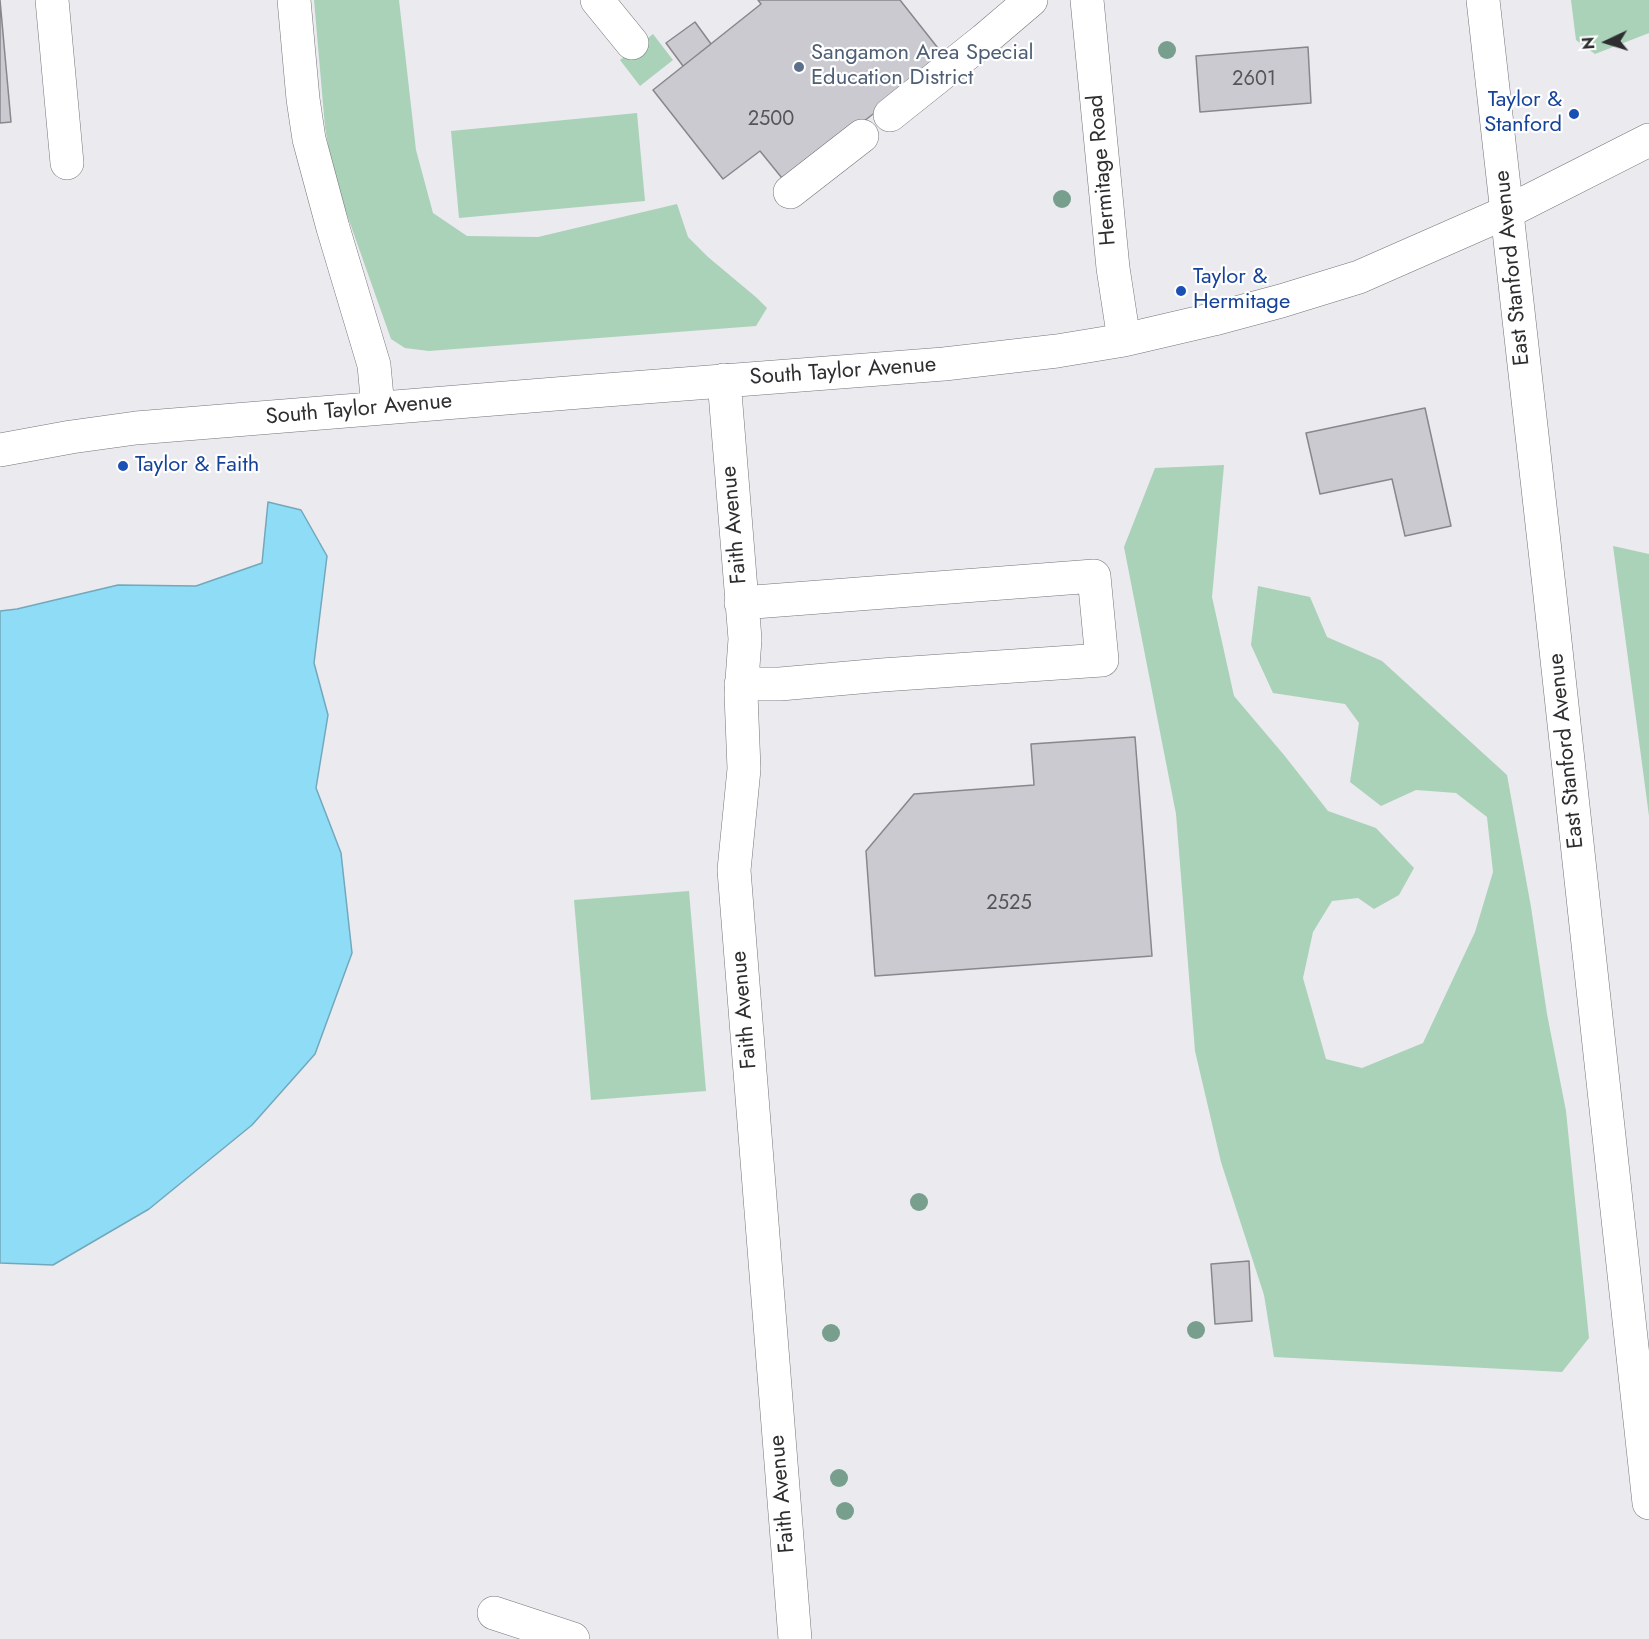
<!DOCTYPE html>
<html>
<head>
<meta charset="utf-8">
<style>
	body { margin:0 }
	#map { position:relative; width:1649px; height:1639px; overflow:hidden; background:#ebeaef; font-family:Jost,sans-serif }
	canvas { display:block }
	.north { position:absolute; left:1577px; top:12px; width:60px; height:60px; -webkit-text-stroke:4px #fff; paint-order:stroke; rotate:266deg; font-size:16px; font-weight:700; line-height:24px; text-align:center; color:#2e2e30 }
	.north::after { content:''; display:block; margin:auto; width:21px; height:27px; background:#2e2e30; clip-path:polygon(50% 0,100% 100%,50% 72%,0 100%) }
</style>
</head>
<body>
<div id="map">
<canvas width="1649" height="1639"></canvas>
<div class="north">N</div>
</div>
<script>
const g = document.querySelector('canvas').getContext('2d');
g.lineJoin = 'round';
function paint(path, color) { g.fillStyle = color; g.fill(path, 'evenodd'); }
function stroke(path, color, width, dash) { g.strokeStyle = color; g.lineWidth = width; g.lineCap = dash ? 'butt' : 'round'; g.setLineDash(dash || []); g.stroke(path); }
function write(font, color, halo, rows, align = 'center') {
  g.font = font + ' Jost,sans-serif'; g.lineWidth = 4.5; g.setLineDash([]); g.textBaseline = 'middle'; g.strokeStyle = halo; g.fillStyle = color; for (const [text, x, y, turn = 0] of rows) {
    g.save(); g.translate(x, y); g.rotate((+turn || 0) * Math.PI / 180); g.textAlign = isNaN(turn) ? turn : align; if (halo) g.strokeText(text, 0, 0); g.fillText(text, 0, 0); g.restore();
  }
}
const green = new Path2D(`
	M314,0H399L416,150L433,213L467,236L538,237L677,204L688,237L708,257L757,298L767,308L756,326L429,351L405,348L391,339L333,175L325,127Z
	M1571,0H1649V33L1595,54L1576,40Z
	M653,34L673,60L640,86L620,60Z
	M637,113L645,201L459,218L451,131Z
	M1224,465L1212,597L1234,696L1284,755L1328,811L1376,828L1414,868L1399,895L1374,909L1358,898L1332,901L1313,932L1303,978L1326,1059L1362,1068L1423,1043L1475,932L1493,872L1487,817L1456,793L1416,790L1381,806L1350,782L1359,723L1345,704L1273,693L1251,645L1258,586L1310,597L1327,637L1382,661L1507,775L1531,907L1547,1014L1566,1111L1589,1338L1562,1372L1274,1357L1264,1295L1221,1162L1195,1051L1176,814L1124,547L1155,468Z
	M1613,546L1649,554V816Z
	M689,891L706,1091L591,1100L574,900Z`);
const water = new Path2D(`
	M268,502L301,510L327,556L314,663L328,715L316,788L341,853L352,953L315,1054L252,1125L149,1209L53,1265L0,1263V611L17,609L118,585L196,586L262,563Z`);
const building = new Path2D(`
	M0,0L11,122L0,123Z
	M758,0H900L945,57L786,183L760,151L723,179L653,90L761,4Z
	M695,22L711,44L683,66L666,43Z
	M1308,47L1311,103L1200,112L1196,56Z
	M1425,408L1451,526L1405,536L1392,479L1320,494L1306,433Z
	M1135,737L1152,956L875,976L866,851L914,794L1034,785L1031,744Z
	M1249,1261L1252,1321L1215,1324L1211,1264Z`);
const minor = new Path2D(`
	M52,0L67,163
	M294,0L303,99L309,139L333,228L374,365L378,408
	M597,0L632,43
	M1087,0L1113,268L1124,340
	M890,115L984,40L1031,0
	M790,192L862,136
	M724,380L745,639L741,694L744,769L734,870L795,1639
	M0,450L71,437L136,428L580,392L944,364L1057,351L1124,340L1214,319L1281,301L1359,277L1507,212L1649,140
	M741,684H780L882,675L1102,660L1094,576L741,603
	M494,1613L573,1639`);
const major = new Path2D(`
	M1483,0L1549,586L1649,1503`);
const trees = [
	[1167,50],
	[1062,199],
	[919,1202],
	[1196,1330],
	[831,1333],
	[839,1478],
	[845,1511]
];
const markers = [
	[799,67,6,"#5c6f8a"],
	[1574,114,6,"#1a4fb4"],
	[1181,291,6,"#1a4fb4"],
	[123,466,6,"#1a4fb4"]
];
const numberNames = [
	["2601",1254,80],
	["2500",771,120],
	["2525",1009,904]
];
const serviceNames = [
	["Sangamon Area Special",811,54],
	["Education District",811,79]
];
const transitNames = [
	["Taylor &",1562,101,"right"],
	["Stanford",1562,126,"right"],
	["Taylor &",1193,278],
	["Hermitage",1193,303],
	["Taylor & Faith",135,466]
];
const streetNames = [
	["Hermitage Road",1103,170,-95],
	["East Stanford Avenue",1513,268,-96],
	["South Taylor Avenue",843,372,-4],
	["South Taylor Avenue",359,410,-5],
	["Faith Avenue",735,525,-95],
	["East Stanford Avenue",1567,751,-96],
	["Faith Avenue",745,1010,-95],
	["Faith Avenue",783,1494,-95]
];
paint(green, '#a9d2b8');
paint(water, '#8fdcf7');
stroke(water, '#72a8bb', 1.5);
paint(building, '#cbcad0');
stroke(building, '#87878c', 1.5);
stroke(minor, '#757378', 34);
stroke(major, '#757378', 34);
stroke(minor, '#fff', 33);
stroke(major, '#fff', 33);
g.fillStyle = '#789f8e';
for (const [x, y] of trees) { g.beginPath(); g.arc(x, y, 9, 0, 2 * Math.PI); g.fill(); }
for (const [x, y, r, color] of markers) { const dot = new Path2D(); dot.arc(x, y, r, 0, 2 * Math.PI); g.fillStyle = color; g.fill(dot); stroke(dot, '#fff', 2); }
write('20px', '#555558', null, numberNames);
write('22px', '#4e5e75', '#fff', serviceNames, 'left');
write('22px', '#164399', '#fff', transitNames, 'left');
write('22px', '#2e2e30', '#fff', streetNames);
</script>
</body>
</html>
